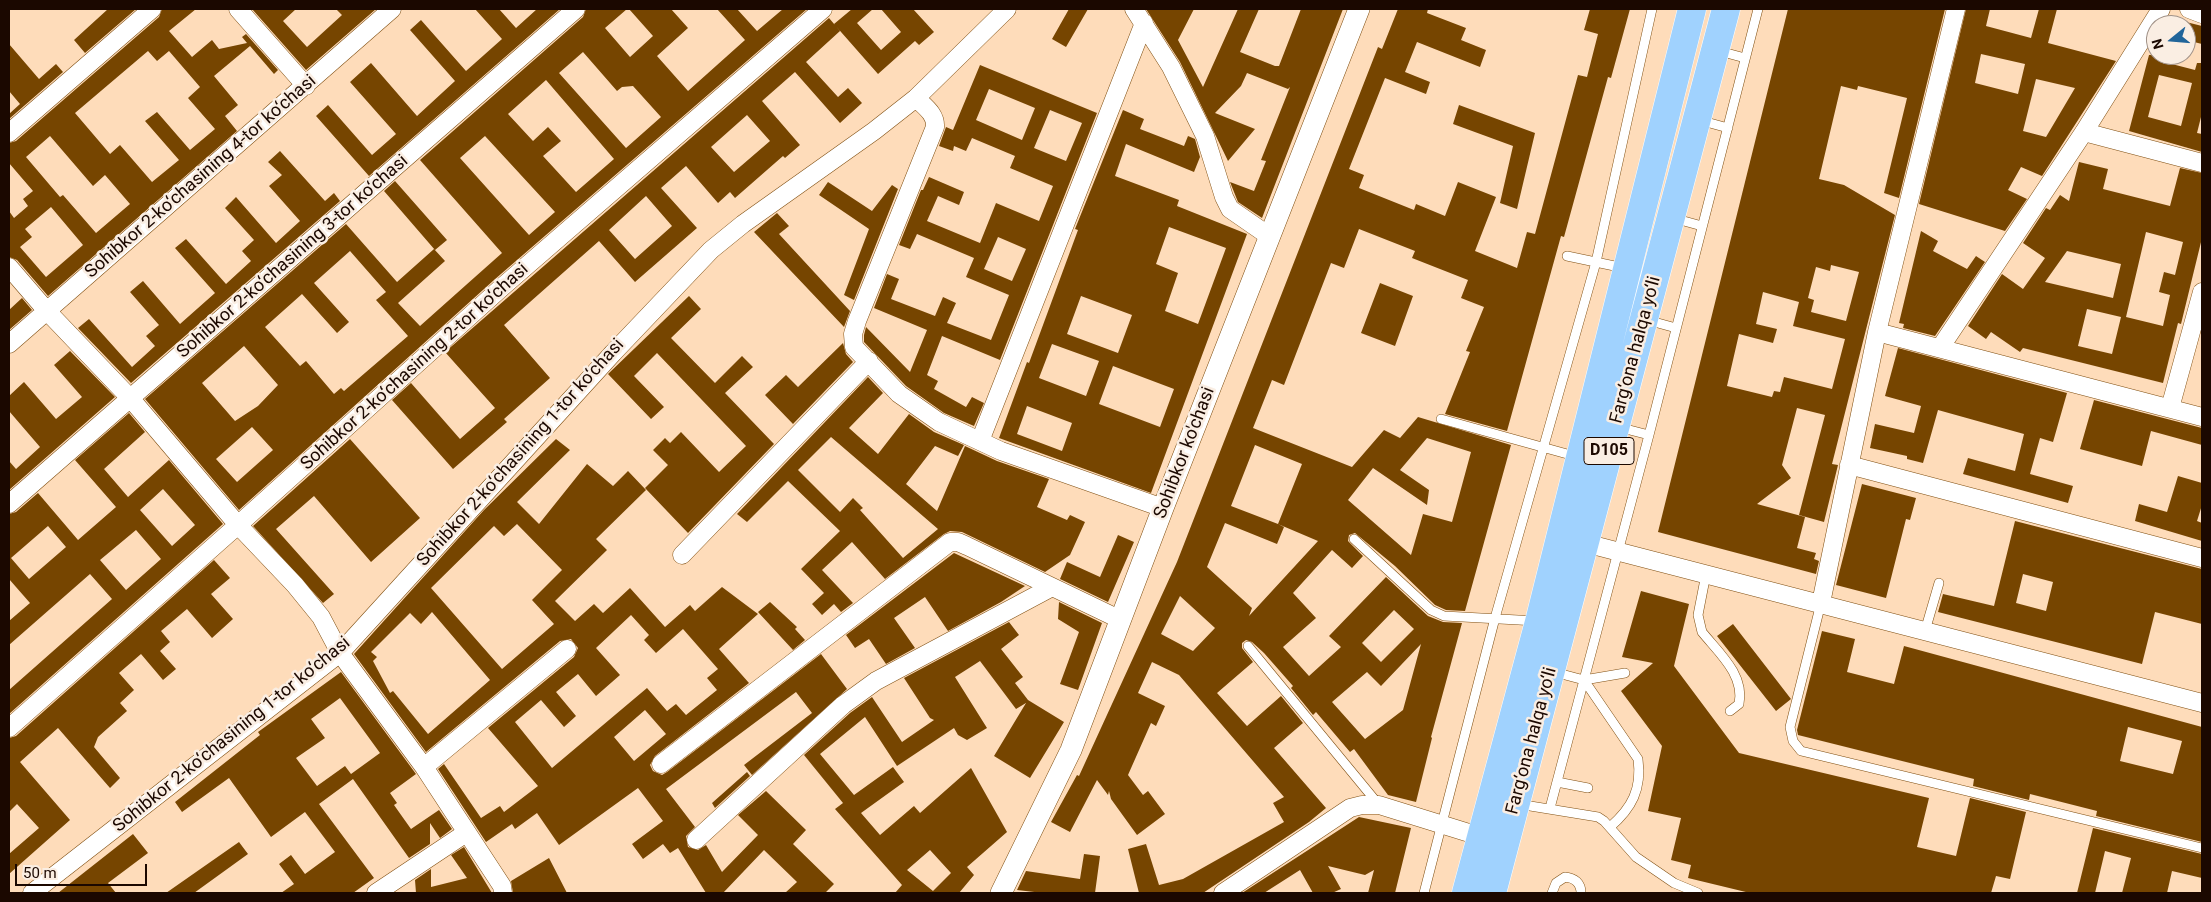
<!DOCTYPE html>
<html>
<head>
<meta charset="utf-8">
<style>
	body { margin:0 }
	#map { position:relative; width:2211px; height:902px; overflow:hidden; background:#fedcba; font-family:Roboto,sans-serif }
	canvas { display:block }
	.frame { position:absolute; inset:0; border:10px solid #1b0800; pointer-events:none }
	.north { position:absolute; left:2146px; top:15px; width:50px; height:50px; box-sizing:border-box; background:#faeee3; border:1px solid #a19288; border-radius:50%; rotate:253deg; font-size:14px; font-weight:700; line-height:20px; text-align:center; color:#1b0800 }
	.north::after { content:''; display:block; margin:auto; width:18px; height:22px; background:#21659a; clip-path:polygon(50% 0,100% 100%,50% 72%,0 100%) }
	.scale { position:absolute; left:15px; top:864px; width:132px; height:22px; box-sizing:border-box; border:2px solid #1b0800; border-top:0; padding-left:6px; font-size:15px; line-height:18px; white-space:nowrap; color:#1b0800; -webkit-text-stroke:4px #faeee3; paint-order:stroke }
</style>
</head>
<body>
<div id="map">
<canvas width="2211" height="902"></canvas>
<div class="frame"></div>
<div class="north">N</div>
<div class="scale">50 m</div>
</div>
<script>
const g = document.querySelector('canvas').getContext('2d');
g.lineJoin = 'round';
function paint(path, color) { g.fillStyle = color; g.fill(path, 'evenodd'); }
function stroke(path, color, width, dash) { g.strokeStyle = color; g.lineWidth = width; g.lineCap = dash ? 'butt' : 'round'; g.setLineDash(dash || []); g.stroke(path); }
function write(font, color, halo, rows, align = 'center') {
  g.font = font + ' Roboto,sans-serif'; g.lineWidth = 5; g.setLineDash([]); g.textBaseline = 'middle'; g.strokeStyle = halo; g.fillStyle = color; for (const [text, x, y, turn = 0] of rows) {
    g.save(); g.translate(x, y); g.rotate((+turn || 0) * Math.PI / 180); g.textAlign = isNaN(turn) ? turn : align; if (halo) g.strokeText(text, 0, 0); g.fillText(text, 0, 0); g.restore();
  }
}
const building = new Path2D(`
	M108,9H136L85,53L74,40Z
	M162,9H196L169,31L192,57L212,40L219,49L247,43L242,37L246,34L278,70L274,74L250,46L214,76L238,105L225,116L237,131L48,296L17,260L9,257V211L14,218L28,206L23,199L33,191L9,163V143L16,141L159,17ZM148,51L157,61L169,51L200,87L188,98L215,129L190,150L157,112L145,121L179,160L152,182L120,145L110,154L75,113ZM50,136L93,186L105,175L130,204L96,233L63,195L60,197L26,157ZM51,207L83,245L46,277L20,247L32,237L25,229Z
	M252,9H296L283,21L307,47L342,15L336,9H376L306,70Z
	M475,9H499L516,28L537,9H560L369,176L316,116L328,105L372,155L396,134L350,82L371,63L417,116L455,81L410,30L421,20L466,71L502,39Z
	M586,9H627L605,28L630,57L653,36L629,9H671L688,28L657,56L688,91L745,40L717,9H737L757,31L783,9H807L494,280L239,510L145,399L346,224L397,282L434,249L445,261L398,303L420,326L466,285L502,253L420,160L583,17ZM583,52L617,91L622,87L633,86L661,117L626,148L559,73ZM546,80L614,159L576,192L543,156L561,141L548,127L533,141L508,114ZM485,136L555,212L529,235L460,158ZM350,251L386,292L376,300L408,336L344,391L341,388L334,394L306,361L300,366L265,327L302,294L337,333L349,322L314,283ZM244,346L278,385L258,406L235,421L202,383ZM252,427L273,450L237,482L216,459Z
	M852,9H873L857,23L881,50L901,32L881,9H913L934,32L919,45L915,41L878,74L834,24Z
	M1069,9H1088L1066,47L1052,39Z
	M1146,9H1194L1178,40L1203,87L1238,9H1259L1240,52L1275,66H1279L1301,9H1343L1262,218L1238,202L1230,182L1254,191L1266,161L1261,160L1290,87L1288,89L1247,73L1241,86L1215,113L1255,129L1228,161L1180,62Z
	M1398,9H1428L1427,13L1466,28L1461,40L1486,50L1480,67L1417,42L1405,72L1430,82L1426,94L1385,78L1349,169L1364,175L1359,188L1414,210L1416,204L1445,216L1458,182L1496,197L1475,251L1517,268L1527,232L1535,234L1578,75L1587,77L1598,34L1584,30L1590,9H1630L1611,78L1608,77L1564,237L1561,236L1507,431L1445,414L1470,352L1466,351L1484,307L1461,298L1468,280L1412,258L1415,251L1359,229L1344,268L1331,263L1284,385L1272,380L1253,428L1352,467L1384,430L1400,438L1418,417L1511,445L1465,611L1446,610L1435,605L1395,566L1355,533L1349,535L1348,541L1363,556L1352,568L1332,550L1293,593L1316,618L1283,647L1309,676L1341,647L1329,636L1386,577L1428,616L1443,622L1462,623L1431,737L1432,738L1416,802L1388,795L1354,749L1350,752L1316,712L1313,715L1291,688L1293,686L1264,653L1252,642L1246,640L1242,643V648L1253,662L1217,693L1247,726L1281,696L1303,723L1274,748L1326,808L1309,822L1203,893H1139L1128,849L1146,844L1159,885L1183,879L1284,822L1273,803L1284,797L1179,675L1152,662L1138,693L1165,706L1156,726L1151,723L1128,775L1143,795L1148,791L1165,814L1137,835L1111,799L1109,791L1108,795L1097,780L1070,832L1051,822L1077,775L1079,776L1177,562L1378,47L1382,49ZM1427,438L1471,452L1452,522L1423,514L1411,555L1348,500L1373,468L1427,505L1429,490L1400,470ZM1255,445L1302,464L1278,524L1231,506ZM1225,523L1277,544L1284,527L1278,524L1318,541L1249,616L1252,608L1207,567ZM1180,596L1215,628L1193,651L1161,634ZM1394,610L1414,629L1381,662L1362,643ZM1421,644L1403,710L1365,739L1332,702L1367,672L1381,686Z
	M1788,9H1945L1899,198L1884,193L1907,98L1858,86L1857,90L1841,86L1819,179L1844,185L1895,215L1832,464L1838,465L1824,522L1799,515L1825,415L1797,408L1782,465L1791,478L1757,504L1805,517L1797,548L1816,553L1814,559L1819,561L1816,574L1658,532ZM1831,265L1859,272L1846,321L1811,312L1814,300L1808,298L1816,267L1830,271ZM1763,292L1799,302L1793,326L1845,339L1832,389L1784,377L1780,392L1774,391L1772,397L1727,386L1739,334L1773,343L1777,329L1756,324Z
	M1966,9H1990L1986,26L2031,38L2039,9H2057L2048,43L2116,61L2042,176L2021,167L2008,190L2027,199L2005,231L1919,204ZM1981,54L2025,64L2018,94L1975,83ZM2036,79L2075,88L2046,137L2023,131Z
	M829,18L840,31L806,62L838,97L848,88L862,103L840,123L795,72L762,101L800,145L785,158L783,156L735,198L730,192L718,203L686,166L661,188L697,228L635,282L599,241L504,325L550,378L504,419L507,422L453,469L392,400L411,383L460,439L495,408L445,352ZM747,115L770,141L734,172L711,147ZM646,196L672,226L635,259L609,230Z
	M2186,22L2202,26V44L2186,40Z
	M9,44L39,79L56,64L63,72L9,119V114L20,104L9,91Z
	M2149,55H2166L2164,62L2195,70L2197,63H2202V113L2197,133L2202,134V152L2129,131ZM2159,75L2192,83L2181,126L2148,117Z
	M980,65L1097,113L1000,360L942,336L927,375L938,381L934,389L966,407L972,397L984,403L974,426L944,413L906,386L864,342V335L866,327L910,372L927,330L874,308L887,274L899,279L891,299L935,316L943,297L956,303L947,323L991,340L1009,295L966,277L974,258L917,234L910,249L899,245L921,190H923L929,177L964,192L959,205L938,196L927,221L980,243L996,203L1039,221L1053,186L1010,168L1015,156L972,138L966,151L954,146L953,151L939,146L946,127L953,130ZM989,89L1035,108L1022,140L976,120ZM1050,110L1082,123L1066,161L1034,148ZM998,237L1026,249L1012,281L984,269Z
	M1459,105L1535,133L1517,209L1500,203L1513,146L1453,124Z
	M1123,110L1144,119L1140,129L1184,146L1188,136L1195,139L1200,157L1194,172L1126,144L1115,176L1179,200L1177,206L1247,234L1151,493L999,438L1027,362L1029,363L1078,230L1075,229ZM1169,227L1226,248L1198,324L1165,311L1178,273L1156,264ZM1081,296L1132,315L1118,353L1067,334ZM1052,344L1099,361L1086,396L1039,378ZM1113,366L1174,389L1160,427L1099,404ZM1027,406L1072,423L1062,451L1017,434Z
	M280,151L325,201L334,193L340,201L131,383L78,328L89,319L132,367L155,346L146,336L159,325L130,292L143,281L180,324L215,293L175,248L186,239L226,284L251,261L242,251L254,240L225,208L236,197L276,243L300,221L269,186L282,175L268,162Z
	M2079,162L2108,169L2103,189L2170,206L2180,168L2202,173V238L2181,324L2178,323L2163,383L2023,348L2020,352L1991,332L1986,339L1968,326L2002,274L2023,289L2045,258L2023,243L2046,208L2050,210L2060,195L2069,201ZM2146,232L2183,242L2175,275L2164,272L2159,292L2170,295L2163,326L2126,317ZM2067,251L2121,264L2113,298L2045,282ZM2087,309L2121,317L2112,354L2078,346Z
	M395,181L447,240L435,250L384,191Z
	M828,182L872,211L892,185L898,189L854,300L844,295L869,229L819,195Z
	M777,213L789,226L779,234L850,311L844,327L754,232Z
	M1921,231L1938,241L1933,251L1967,269L1976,256L1985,262L1935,336L1903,328L1904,324L1899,323Z
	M1380,283L1413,296L1395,346L1361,333Z
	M689,296L701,309L671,338L715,383L742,356L753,367L725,393L774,444L688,533L645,488L668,465L653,450L665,438L670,443L681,432L719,472L746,446L657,353L634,376L664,407L651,419L608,374Z
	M22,298L32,310L9,330V310Z
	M843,343L846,354L853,362L793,424L765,395L786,375L798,387Z
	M1898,348L2067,393L2053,442L2040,438L2030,474L2073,486L2068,503L1963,474L1968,458L2015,471L2024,434L1938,410L1923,463L1907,459V456L1870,448L1875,424L1914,433L1921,406L1885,396Z
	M70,351L115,397L9,490V461L16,469L40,447L9,411V396L24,382L56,419L82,397L54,365Z
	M868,377L883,393L849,428L878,454L909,414L934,432L964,445L958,456L935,446L906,484L937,511L965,446L997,461L1049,479L1037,507L1067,520L1070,515L1085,522L1070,555L1045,572L962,532L950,531L944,534L885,579L852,542L822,570L853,603L841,612L834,604L822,615L812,604L824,593L801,569L840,531L788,481L747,522L737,514ZM831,437L888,486L938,529L903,558L860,510L863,508L853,498L840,512L798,470Z
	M2094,400L2202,428V445L2151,431L2142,466L2080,449Z
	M129,413L145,432L104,469L128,497L169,460L223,524L9,714V690L112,599L90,574L9,645V621L30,603L9,579V514L16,512L38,493L78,540L116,507L75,460ZM163,489L195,525L172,546L140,510ZM48,526L66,547L29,579L11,558ZM136,530L161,559L126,590L100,560Z
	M350,439L420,518L371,562L314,496L276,529L334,594L323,603L253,526Z
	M556,439L570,450L517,502L539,524L587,464L613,486L628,471L646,490L596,539L607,550L555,601L575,621L594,604L603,613L630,588L665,627L690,605L695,611L722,587L758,614L719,649L749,683L655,756L650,765L653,771L662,775L667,772L821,654L847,689L752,775L744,765L812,713L796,692L666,789L695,827L686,836L688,847L698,850L706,845L722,872L758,835L738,815L766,791L806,830L793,844L834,884L825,893H785L797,882L764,850L723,893H706L678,848L670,853L663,844L643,859L632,844L663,821L638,788L559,845L537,813L515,829L512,824L486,842L438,769L444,764L481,818L500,806L504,812L538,786L488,728L574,657L578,648L571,639L560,641L426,752L354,654L484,510ZM517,524L562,570L532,600L554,624L502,669L431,588L494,526L504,536ZM432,612L490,680L428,734L393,691L390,693L373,661L377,657L371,652L410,613L421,624ZM631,615L649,635L644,640L656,653L683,629L718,669L707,678L717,690L686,715L676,704L667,711L647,688L552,768L515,722L541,700L564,727L576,716L556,692L578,674L596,696L620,675L596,648ZM645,710L666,734L634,761L614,737Z
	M2178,476L2202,483V505L2197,521L2202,523V541L2135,521L2139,504L2167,512Z
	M1862,484L1916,498L1910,520L1906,519L1886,598L1836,585Z
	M2015,521L2202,569V624L2155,612L2142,664L1938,612L1943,594L1994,606ZM2023,574L2053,582L2046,611L2016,603Z
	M1118,535L1134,542L1108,602L1060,579L1067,562L1100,577Z
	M954,553L1025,586L1001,602L948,631L925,597L894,618L915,648L886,664L869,639L855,648L846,635Z
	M214,560L230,578L211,594L233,619L212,638L187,609L161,631L170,642L160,651L176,669L163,680L141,654L119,673L134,690L120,703L127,711L98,737L94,747L120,778L110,788L58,728L20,762L70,820L9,874V854L39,828L17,804L9,812V738L16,736Z
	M1641,591L1689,604L1674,666L1739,753L1929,798L1917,847L1956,856L1970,798L2026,812L2010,879L1996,876L1991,893H1750L1688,878L1691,865L1671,860L1681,818L1648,811L1662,746L1621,691L1653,663L1622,657Z
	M770,602L797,627L795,629L805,640L793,650L758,612Z
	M1059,602L1102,623L1078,690L1060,684L1079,632L1058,619Z
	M1009,622L1019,635L1001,649L1023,677L1015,683L1028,700L1064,722L1030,778L994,756L1026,703L1016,709L980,661L955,677L987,728L967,740L958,735L954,728L897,766L865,717L820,754L854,795L893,767L904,782L861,813L880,835L914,806L920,813L971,768L1007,832L967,867L974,875L959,893H895L902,885L835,809L843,803L804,755L850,713L872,697L902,742L934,720L930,718L904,678ZM930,850L951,873L933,891L907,870Z
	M1733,624L1791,699L1776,711L1717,636Z
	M1822,631L1855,639L1847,672L1894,684L1904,646L2202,727V842L2096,816L2097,811L2030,794L2029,800L1973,786L1974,779L1798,735L1797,730ZM2128,727L2182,741L2173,774L2120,761Z
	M341,672L416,774L390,793L397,803L394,805L411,829L439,810L452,829L440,838L430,823V844L409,858L353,779L319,804L374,878L353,893H281L294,884L279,864L291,855L305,874L335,852L305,812L271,837L229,778L182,812L175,802L260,735L258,732ZM340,698L380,753L351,774L345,766L317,786L296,758L325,738L311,719Z
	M747,772L750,776L715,808L712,803Z
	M1359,817L1411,828L1395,893H1368L1374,870L1365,875L1328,866L1341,889L1332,893H1313L1300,870L1264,893H1242Z
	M2093,828L2202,854V878L2172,871L2167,893H2122L2131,858L2105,851L2095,893H2077Z
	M133,834L148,853L108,883L116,893H58Z
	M239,842L248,854L194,893H166Z
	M464,847L492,893H416L415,880L431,869V887L467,878L451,855Z
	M1084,854L1100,856L1095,893H1043L1017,890L1026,871L1080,879Z
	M549,858L567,893H513L511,881Z`);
const service = new Path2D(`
	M1719,51L1745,58
	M1699,120L1728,128
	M1673,218L1702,226
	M1567,256L1624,268
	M1647,320L1676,328
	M1441,419L1578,457
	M1618,427L1649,435
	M1354,539L1431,610L1444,616L1537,621
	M1706,574L1698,615L1702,632C1719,653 1745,675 1739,704L1730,711
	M1821,603L1790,727L1793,741L1801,751L2202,848
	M1925,631L1939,583
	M1248,646L1379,805
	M1554,672L1584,680L1638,759C1642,789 1632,808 1610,827
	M1584,680L1625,673
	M1557,782L1588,788
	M1518,804L1598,817L1604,821L1636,857L1674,883L1698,893
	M1550,808L1649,435L1758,9
	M1424,893L1495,618L1596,262L1652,9
	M1552,893L1556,883L1565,877C1575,878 1581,883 1581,893`);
const minor = new Path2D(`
	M238,9L306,86
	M1134,9L1171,67L1205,136L1224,197L1230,209L1269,236
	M2189,9L2202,14
	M916,98C925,107 936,114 935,127L857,321L853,334L854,347L899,394L939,422L1001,451L1163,508
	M2084,132L2202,163
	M9,133L152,9
	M9,267L46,310L131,399L238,525L295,585L321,617L340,653L424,767L502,886L503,893
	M1877,332L2202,417
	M9,344L392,9
	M1940,348L2084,132L2161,9
	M2170,408L2202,292
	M980,441L1144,23
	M1849,465L2202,558
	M9,504L576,9
	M1585,543L2202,703
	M682,555L869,361
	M1821,603L1877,332L1956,9
	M9,728L238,525L501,288L823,9
	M661,764L950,542H958L967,546L1121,620
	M424,767L567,649
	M696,840L843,705L876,681L1052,587
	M32,893L340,653L613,353L711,250L743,224L874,131L916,98L1007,9
	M376,893L466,833
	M1223,893L1350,808L1362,805H1379L1482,837`);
const tertiary = new Path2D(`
	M1001,893L1071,750L1163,508L1359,9`);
const trunk = new Path2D(`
	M1466,893L1539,622L1692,9
	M1492,893L1726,9`);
const shields = [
	[1609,451,50]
];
const shieldNames = [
	["D105",1609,451]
];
const streetNames = [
	["Sohibkor 2-ko‘chasining 4-tor ko‘chasi",201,177,-41],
	["Sohibkor 2-ko‘chasining 3-tor ko‘chasi",293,257,-41],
	["Farg‘ona halqa yo‘li",1636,350,-75],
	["Sohibkor 2-ko‘chasining 2-tor ko‘chasi",415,367,-42],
	["Sohibkor 2-ko‘chasining 1-tor ko‘chasi",521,453,-48],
	["Sohibkor ko'chasi",1185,453,-69],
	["Sohibkor 2-ko‘chasining 1-tor ko‘chasi",232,735,-39],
	["Farg‘ona halqa yo‘li",1532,741,-75]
];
paint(building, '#764500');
stroke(service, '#815013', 10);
stroke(minor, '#815013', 19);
stroke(tertiary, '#815013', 22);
stroke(trunk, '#fff', 29);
stroke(service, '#fff', 9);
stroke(minor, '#fff', 18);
stroke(tertiary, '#fff', 21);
stroke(trunk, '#a0d2fe', 28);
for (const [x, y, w] of shields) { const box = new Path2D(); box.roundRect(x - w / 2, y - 13.5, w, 27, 4); g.fillStyle = '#faeee3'; g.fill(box); stroke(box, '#1b0800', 1); }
write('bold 16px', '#1b0800', null, shieldNames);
write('18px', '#1b0800', '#faeee3', streetNames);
</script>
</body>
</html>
